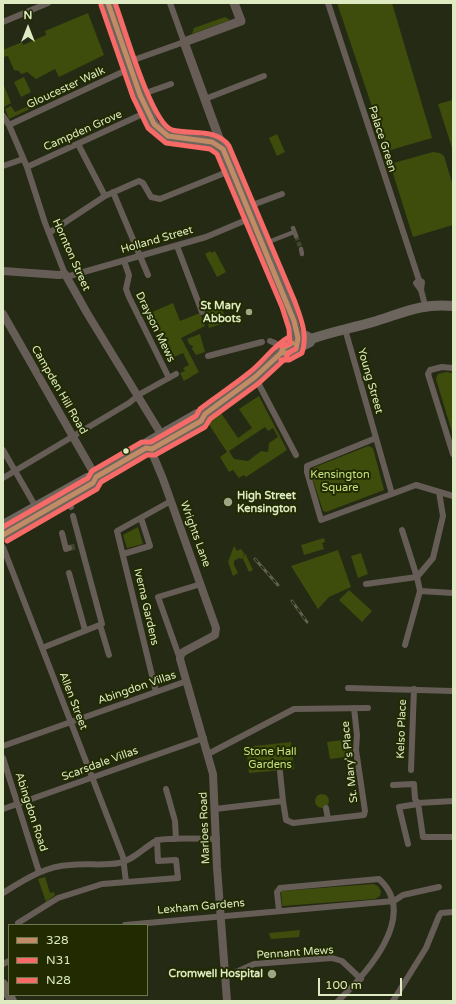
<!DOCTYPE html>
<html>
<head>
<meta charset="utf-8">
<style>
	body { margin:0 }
	#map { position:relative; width:456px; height:1004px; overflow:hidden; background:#252a14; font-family:"Varela Round",sans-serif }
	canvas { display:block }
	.frame { position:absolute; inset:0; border:4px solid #ddeac2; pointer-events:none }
	.legend { position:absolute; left:8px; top:924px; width:140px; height:72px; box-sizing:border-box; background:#212a00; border:1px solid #6c774e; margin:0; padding:5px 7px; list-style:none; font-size:12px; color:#ddeac2 }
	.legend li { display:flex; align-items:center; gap:8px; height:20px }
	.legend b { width:20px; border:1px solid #6c774e }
	.north { position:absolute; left:8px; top:8px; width:40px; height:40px; -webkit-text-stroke:3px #212a00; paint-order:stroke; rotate:0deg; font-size:11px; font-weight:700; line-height:16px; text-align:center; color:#ddeac2 }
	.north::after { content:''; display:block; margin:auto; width:14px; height:18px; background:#ddeac2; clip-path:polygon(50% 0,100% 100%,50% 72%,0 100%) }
	.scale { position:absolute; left:318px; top:978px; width:84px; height:18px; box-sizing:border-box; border:2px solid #ddeac2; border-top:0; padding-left:5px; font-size:12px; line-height:14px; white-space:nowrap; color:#ddeac2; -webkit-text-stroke:3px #212a00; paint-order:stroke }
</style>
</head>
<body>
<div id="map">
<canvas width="456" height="1004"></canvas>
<div class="frame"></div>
<ul class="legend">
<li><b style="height:5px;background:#c18c65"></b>328</li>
<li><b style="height:5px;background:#f66b68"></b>N31</li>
<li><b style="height:5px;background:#f66b68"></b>N28</li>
</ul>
<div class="north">N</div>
<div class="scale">100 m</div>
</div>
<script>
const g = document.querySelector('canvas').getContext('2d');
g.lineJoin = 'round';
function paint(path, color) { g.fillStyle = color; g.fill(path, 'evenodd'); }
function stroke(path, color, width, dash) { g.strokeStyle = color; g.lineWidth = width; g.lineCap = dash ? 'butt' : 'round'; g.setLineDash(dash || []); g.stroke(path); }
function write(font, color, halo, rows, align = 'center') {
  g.font = font + ' "Varela Round",sans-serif'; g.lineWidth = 4; g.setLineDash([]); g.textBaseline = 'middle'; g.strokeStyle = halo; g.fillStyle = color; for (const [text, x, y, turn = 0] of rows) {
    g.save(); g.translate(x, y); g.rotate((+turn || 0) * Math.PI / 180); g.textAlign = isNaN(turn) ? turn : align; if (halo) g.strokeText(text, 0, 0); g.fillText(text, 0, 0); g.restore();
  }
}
const green = new Path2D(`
	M337,3H392L432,138L387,151Z
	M88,13L104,55L59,77L55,69L36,79L27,72L21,74L19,71L14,70L8,56L3,57V50L22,42L23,45L46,35L45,31Z
	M225,17L230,20L192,34L194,28Z
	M24,77L31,92L21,97L14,82Z
	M3,83L11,103L4,107L3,105Z
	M47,98L48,100L9,119L5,109L11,106L15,112Z
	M453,100V151L438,104Z
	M277,134L285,152L277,156L269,138Z
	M433,152L440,153L444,156L453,186V225L413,237L390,164Z
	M210,251L211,253L215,251L226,272L217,277L205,254Z
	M173,303L180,321L200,313L205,326L181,338L199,372L184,381L180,373L185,371L183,368L189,365L183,353L172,358L150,313Z
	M221,306L227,322L209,328L205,312Z
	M200,334L205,352L196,355L192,349L193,346L189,344L187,339Z
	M446,372L453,373L452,432L436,379L438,374Z
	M259,396L287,450L246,477L244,475L239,478L233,470L229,472L220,457L227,452L208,423L221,413L238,438L252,428L239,409ZM265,427L268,431L273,428L278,437L269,443L268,452L261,451L248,461L234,459L229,451Z
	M368,446L373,448L384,490L326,512L323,511L310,471V469Z
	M138,527L143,544L127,548L123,535Z
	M324,538L325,542L322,543L324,549L304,555L301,545Z
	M234,546L237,551L241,549L244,553L243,559L239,558L234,561V565L238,573L233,576L228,562Z
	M338,550L351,587L329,597L318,609L291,566Z
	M245,553L253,570L249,572L243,559Z
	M361,553L368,574L358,578L351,556Z
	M349,590L372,611L362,622L339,600Z
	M350,739L353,756L330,759L327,742Z
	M291,742L294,769L249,773L246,747Z
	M315 801a7 7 0 1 1 14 0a7 7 0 1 1-14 0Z
	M45,877L50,893L54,892L55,895L46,902L38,879Z
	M373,884L378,886L381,891L380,896L375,899L282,906L281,891Z
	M300,930L299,937L271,939L269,933Z`);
const pedestrianTunnel = new Path2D(`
	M296,236L301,249`);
const minorTunnel = new Path2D(`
	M69,548L78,546`);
const pedestrian = new Path2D(`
	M293,228L296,236
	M271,241L294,232
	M301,249L302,254`);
const minor = new Path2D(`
	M328,3L419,280L422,282L421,290
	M3,22L48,3
	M128,62L184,42L170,3
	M140,95L171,84
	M205,99L264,76
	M3,116L9,125L27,167L45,223L65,274
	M9,125L131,68
	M78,144L105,196
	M3,166L23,159
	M27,167L147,112
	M113,192L148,275
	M247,207L282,194
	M49,233L105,196L139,181L143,183L151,197L160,199L232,170
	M177,246L202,312
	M124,261L129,275L126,289L129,297L169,378
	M66,277L206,237L251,218
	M419,280L416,283L421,290L425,305
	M345,329L392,494L321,520L307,472V466L376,438
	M270,341L275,343L281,353
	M208,356L262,342
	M453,368L442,367L430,370L428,374L453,454
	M255,377L296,455
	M3,450L37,509
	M3,478L129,403L140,394L176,374
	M392,494L416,485L453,496
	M65,497L71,507
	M62,533L66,549L69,548
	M3,547L123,857L126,882
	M123,554L150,546L141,518
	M69,573L85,630
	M366,584L417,577L402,530
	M420,591L453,593
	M100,625L109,655
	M405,645L420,591L417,577L433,558L443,516L439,492
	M42,648L102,624L73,516
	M180,659L158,597L201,584
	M348,688L453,691
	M156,692L117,531L171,501
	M3,746L187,681
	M208,754L294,709L368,708
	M3,758L39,872
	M411,770L414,689
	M280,772L283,801
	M393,785L414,784L415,799L418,803
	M166,789L175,821L176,839
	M418,803L423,837H453
	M418,803L453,801
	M326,808L328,819
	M3,809L204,738
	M215,809L283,801L286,820L293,823L364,815L365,811L356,750L357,735L354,708
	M408,844L399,807L418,804
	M3,893C24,880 45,866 70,865C86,863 103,866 119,863C134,860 143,848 156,841C163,837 205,839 217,839
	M394,901L403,895L439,887
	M279,911L277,892L280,888L379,879C420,916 365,975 338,1001
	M19,925L18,923L58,898L102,884L178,878L176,860L158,861L157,840
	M125,925L394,901
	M3,964L9,961
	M225,977L254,964L332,958L342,961L361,979
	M393,1001L426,948L439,916L441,913L453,912`);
const tertiary = new Path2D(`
	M3,271L59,275L65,274L87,313L161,434
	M3,314L96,477
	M146,448L153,455L163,479L216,628L215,635L185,651L181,654L180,659L213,774L217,867L227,1001`);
const secondary = new Path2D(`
	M223,149L184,42L241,21L234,3`);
const primary = new Path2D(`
	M108,3L140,95L154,124L168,136L212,142L223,149L289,305L298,339L296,349
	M292,351L310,342L311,339C331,332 352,328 373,322C403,313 420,303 453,306
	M146,448L148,442L197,414H205
	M3,525L87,478L96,477
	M3,535L93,483L96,477L146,448L152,449L201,421L205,414L255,377L281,353L287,345L306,336L311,339`);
const trunk = new Path2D(`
	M3,984L12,1001`);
const rail = new Path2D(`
	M255,559L278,585
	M292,601L307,622`);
const bus1 = new Path2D(`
	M108,3L140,95L154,124L168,136L212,142L223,149L294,321L298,338L296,349L287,353H281
	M3,535L93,483L96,477L146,448L152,449L201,421L205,414L255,377L281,353L283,348L292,343`);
const bus2 = new Path2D(`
	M101,5L133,97L148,128L166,143L210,149L217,154L282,307L289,329L290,344L281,346
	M7,541L97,489L101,482L147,455H155L205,427L210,419L259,383L286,358L289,353L295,349`);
const bus3 = new Path2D(`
	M115,3C124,26 151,123 172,130C191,135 217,128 229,146L295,302C301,319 308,335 302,353L289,360H281
	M3,527L88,478L92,471L142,442H151L196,416L200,409C217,396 234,385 250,372C264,361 274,345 289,337`);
const markers = [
	[249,312,4,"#9da785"],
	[126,451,3.5,"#ddeac2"],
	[228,502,5,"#9da785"],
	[272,974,5,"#9da785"]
];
const streetNames = [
	["Gloucester Walk",66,88,-25],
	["Campden Grove",83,131,-24],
	["Palace Green",382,139,72],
	["Holland Street",157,240,-16],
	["Hornton Street",71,255,66],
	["Drayson Mews",155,327,64],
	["Young Street",370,381,74],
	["Campden Hill Road",59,390,60],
	["Wrights Lane",195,534,70],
	["Iverna Gardens",146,607,77],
	["Abingdon Villas",137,688,-19],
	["Allen Street",73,701,69],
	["Kelso Place",402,729,-88],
	["St. Mary's Place",350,762,-96],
	["Scarsdale Villas",100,764,-20],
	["Abingdon Road",31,812,72],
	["Marloes Road",205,828,-92],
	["Lexham Gardens",201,907,-5],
	["Pennant Mews",295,953,-4]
];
const poiNames = [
	["St Mary",241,306],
	["Abbots",241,319],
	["High Street",237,496,"left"],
	["Kensington",237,509,"left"],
	["Cromwell Hospital",263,974]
];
const parkNames = [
	["Kensington",340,475],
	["Square",340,488],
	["Stone Hall",270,752],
	["Gardens",270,765]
];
paint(green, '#3e4c0c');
stroke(pedestrianTunnel, '#41472e', 4.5, [4.5, 2]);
stroke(minorTunnel, '#41472e', 6, [6, 3]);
stroke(pedestrian, '#665d57', 4.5);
stroke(minor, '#665d57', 6);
stroke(tertiary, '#665d57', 8);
stroke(secondary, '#675d56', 9);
stroke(primary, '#6c655d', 10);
stroke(trunk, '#69635a', 10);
stroke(rail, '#615f53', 3);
stroke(rail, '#212a00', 1.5, [4.5]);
stroke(bus1, '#c18c65', 5);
stroke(bus2, '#f66b68', 5);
stroke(bus3, '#f66b68', 5);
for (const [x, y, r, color] of markers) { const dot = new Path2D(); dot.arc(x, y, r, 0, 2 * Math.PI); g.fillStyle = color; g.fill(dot); stroke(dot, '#212a00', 1.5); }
write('11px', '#ddeac2', '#212a00', streetNames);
write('bold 11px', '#ddeac2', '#212a00', poiNames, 'right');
write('11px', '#c7e280', '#212a00', parkNames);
</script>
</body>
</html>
